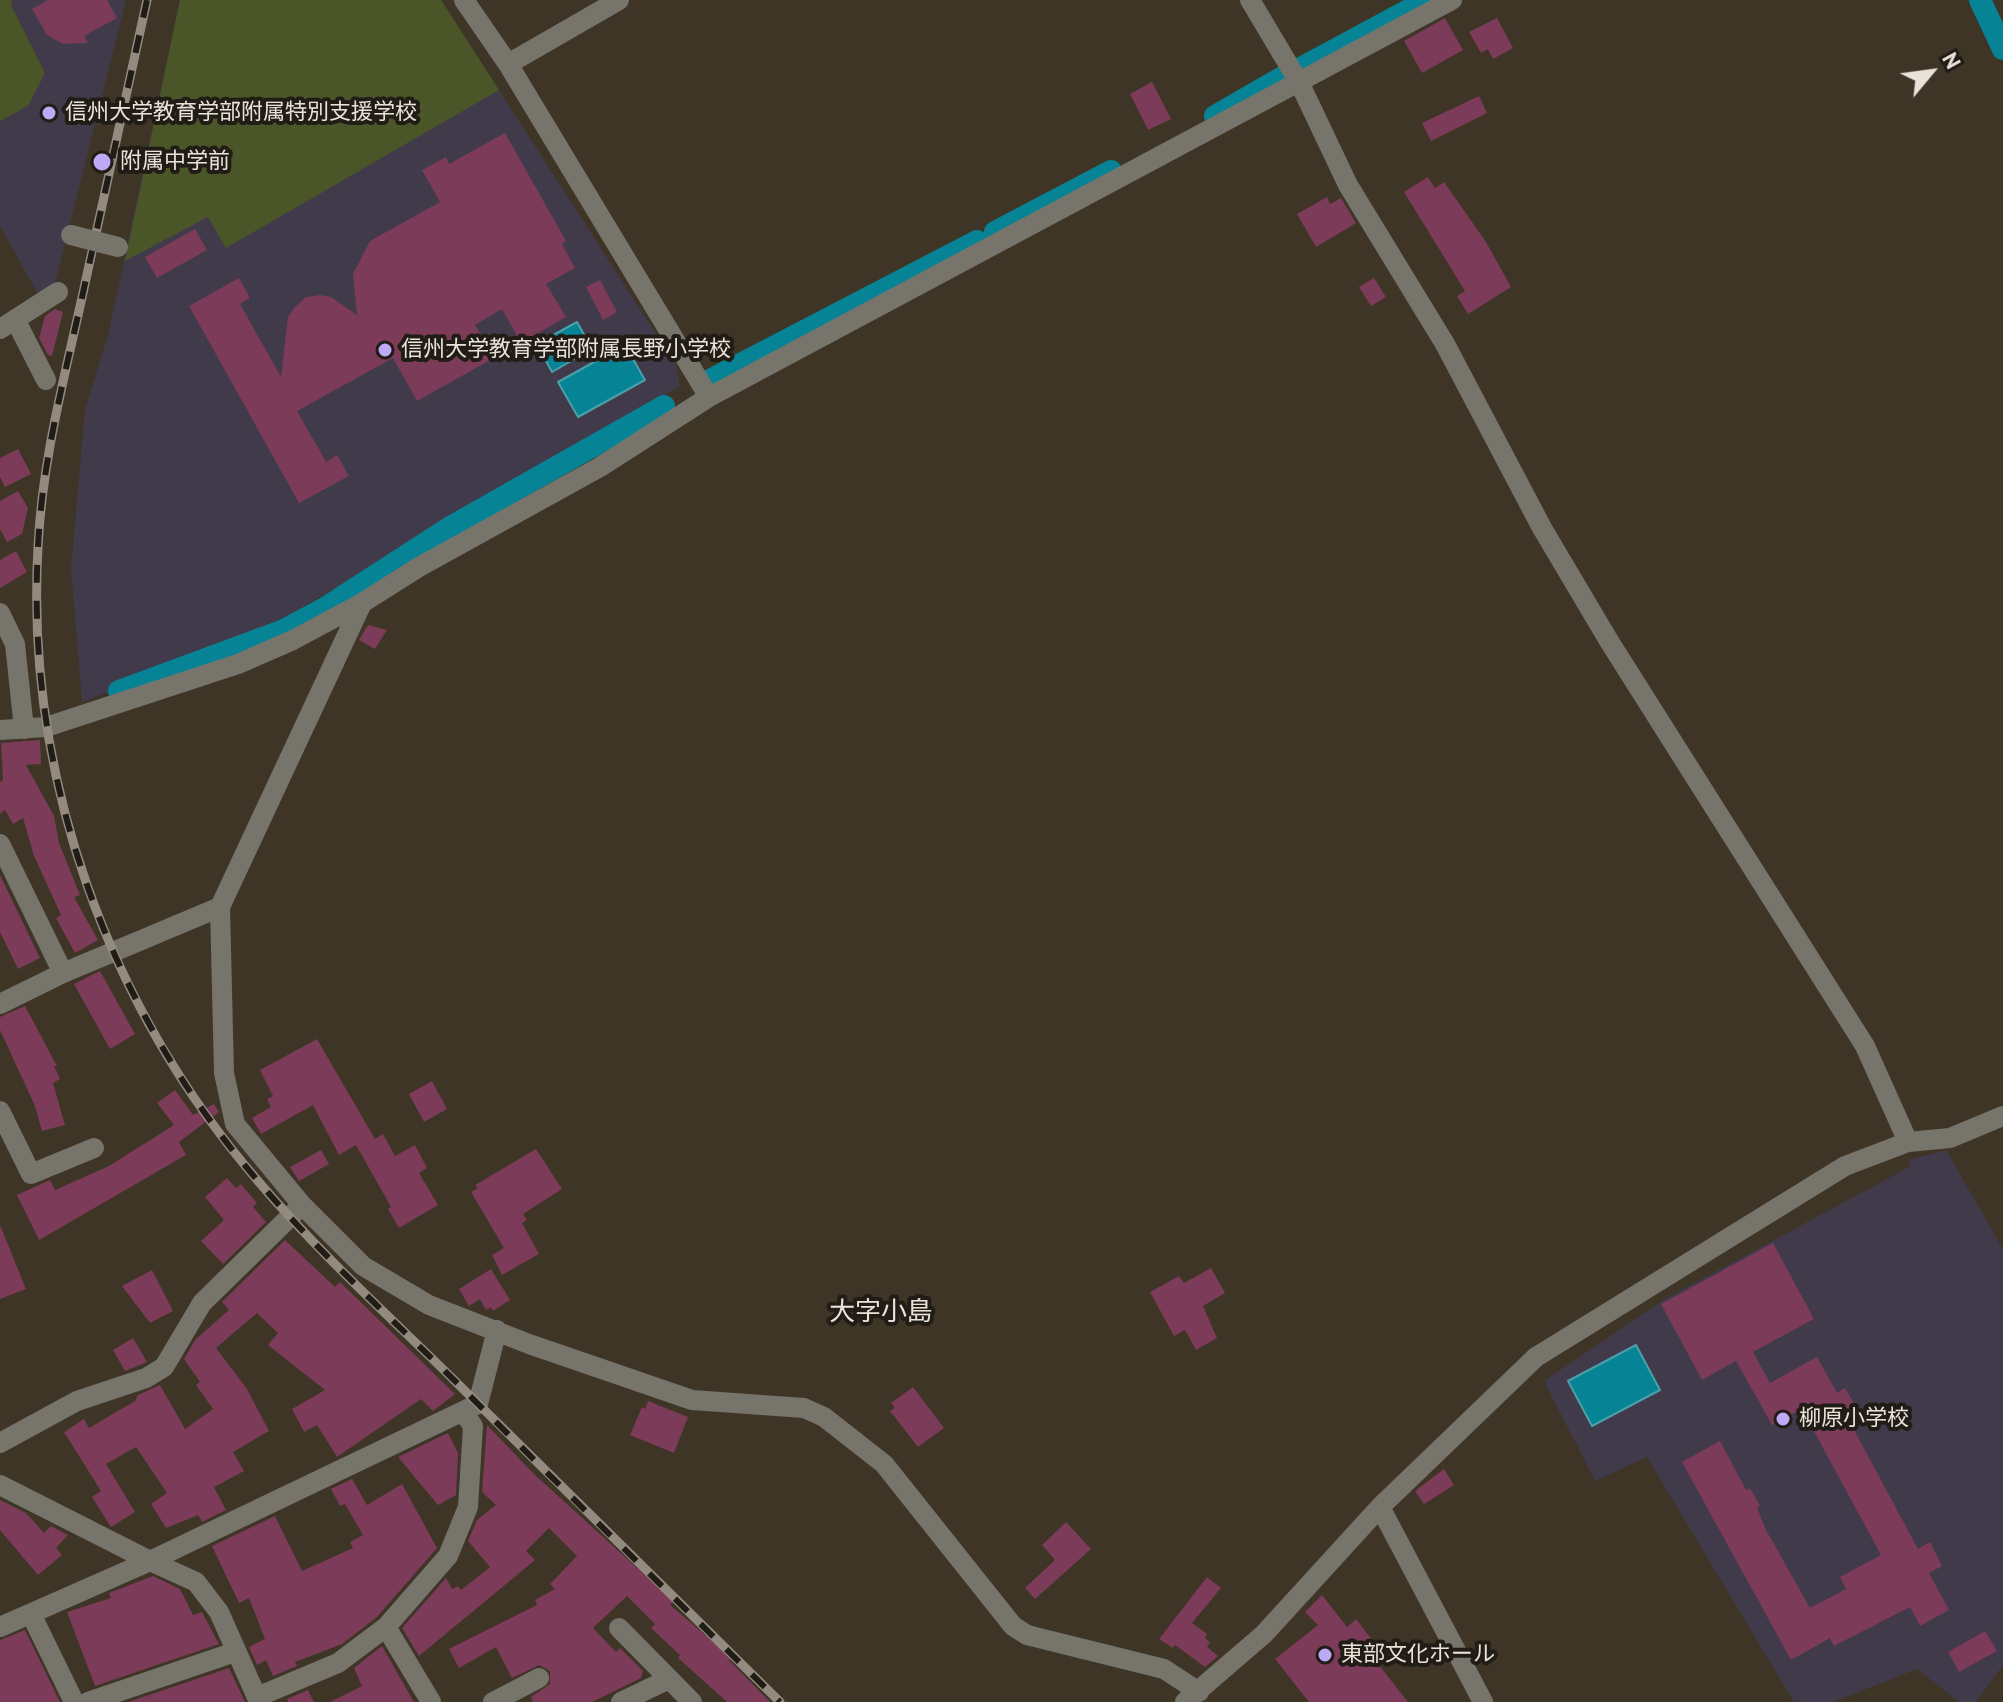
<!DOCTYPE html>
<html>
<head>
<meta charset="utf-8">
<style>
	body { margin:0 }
	#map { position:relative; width:2003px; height:1702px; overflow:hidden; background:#3e3526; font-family:"PT Sans",sans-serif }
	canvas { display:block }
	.north { position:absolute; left:1891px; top:32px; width:80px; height:80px; -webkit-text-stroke:6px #211d16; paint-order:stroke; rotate:61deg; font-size:22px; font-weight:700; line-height:32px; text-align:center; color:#e8e2d9 }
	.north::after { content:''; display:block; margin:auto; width:28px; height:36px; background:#e8e2d9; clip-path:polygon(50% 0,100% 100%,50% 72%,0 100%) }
</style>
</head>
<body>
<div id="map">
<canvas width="2003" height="1702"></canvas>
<div class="north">N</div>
</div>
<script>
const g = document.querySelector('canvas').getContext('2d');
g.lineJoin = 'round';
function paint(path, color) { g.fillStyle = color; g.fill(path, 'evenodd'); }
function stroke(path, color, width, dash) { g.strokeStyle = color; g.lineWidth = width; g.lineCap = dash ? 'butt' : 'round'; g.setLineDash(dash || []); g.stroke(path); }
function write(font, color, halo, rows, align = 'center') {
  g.font = font + ' "PT Sans","Noto Sans JP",sans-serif'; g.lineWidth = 8; g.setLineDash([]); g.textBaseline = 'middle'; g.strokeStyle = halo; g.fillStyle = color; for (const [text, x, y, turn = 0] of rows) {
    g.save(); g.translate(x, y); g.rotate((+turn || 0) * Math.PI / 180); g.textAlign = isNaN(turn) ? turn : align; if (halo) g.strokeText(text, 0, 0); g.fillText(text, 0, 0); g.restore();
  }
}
const education = new Path2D(`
	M0,0H126L54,287L39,296L0,226Z
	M180,0H441L676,365L680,386L289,615L175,667L82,702L71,568L85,410L108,335Z
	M1946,1150L2003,1249V1665L1976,1702H1959L1917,1669L1833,1702H1794L1647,1457L1595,1481L1544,1381L1665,1299L1911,1166L1909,1160Z`);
const green = new Path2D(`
	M0,0H12L11,5L45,73L28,106L0,121Z
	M180,0H441L499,90L226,248L208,217L125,261Z`);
const water = new Path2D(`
	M577,322L592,349L552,372L537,344Z
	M625,345L645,380L578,417L558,382Z
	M1636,1345L1660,1390L1592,1426L1568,1381Z`);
const canal = new Path2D(`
	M1980,0L2003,49
	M1301,68L1427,0
	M1215,116L1286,75
	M995,232L1111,171
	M708,381L977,241
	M119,691L284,630L325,608L452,526L664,406`);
const building = new Path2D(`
	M48,0H107L117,18L84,36L88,43L63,44L47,35L32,9Z
	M1445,18L1463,50L1422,73L1404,41Z
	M1497,18L1513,48L1493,59L1488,49L1481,53L1469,32Z
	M1152,82L1171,119L1148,130L1130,94Z
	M1479,96L1487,113L1431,141L1422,123Z
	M505,133L566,241L562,244L575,268L546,284L566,317L521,343L502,309L475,325L494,358L417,401L393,358L297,411L326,462L337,455L349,476L299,503L189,306L239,278L250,298L240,304L281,377L288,317L295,307L306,297L320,295L331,297L357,315L353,274L370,241L440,202L422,170L446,157L449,164Z
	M1428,177L1435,188L1444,182L1486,242L1511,287L1468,314L1457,296L1465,291L1404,192Z
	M1327,197L1330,204L1341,198L1356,223L1316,247L1297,214Z
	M195,229L207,250L157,278L145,257Z
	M1374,278L1386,297L1371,306L1359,287Z
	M600,280L617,312L603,320L586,287Z
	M55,309L63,312L52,356L48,355L39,338L45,316Z
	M18,449L31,474L5,487L0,477V458Z
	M18,491L28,508L22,534L7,542L0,529V501Z
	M16,551L27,572L0,588V560Z
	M368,625L387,630L375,649L359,640Z
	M40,740L41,764L26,765L54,816L59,843L80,895L74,897L98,940L75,953L56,918L61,915L34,856L23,818L13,824L5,810L0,814V782L3,780L1,743Z
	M0,875L40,958L18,969L0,932Z
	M100,971L135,1034L110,1049L74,984Z
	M25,1006L57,1066H54L60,1079L53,1083L65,1125L42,1131L35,1106L0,1030V1017Z
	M317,1039L375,1139L383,1134L395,1156L415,1145L427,1168L419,1173L438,1205L399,1228L388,1209L391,1207L356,1145L339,1155L313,1105L261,1134L252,1118L271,1107L267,1099L273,1096L260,1070Z
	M432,1081L447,1109L424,1122L409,1094Z
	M175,1090L193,1115L214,1104L219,1112L179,1142L186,1155L39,1240L17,1195L50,1180L55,1190L109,1166L174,1125L157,1103Z
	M536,1149L562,1189L523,1214L527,1220L522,1223L539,1254L502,1275L492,1255L504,1248L471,1192L478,1188L475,1185Z
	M321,1150L329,1164L299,1181L290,1167Z
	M227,1178L236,1188L241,1184L257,1203L253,1207L266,1222L223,1264L201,1241L224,1220L205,1197Z
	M0,1225L26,1289L0,1299Z
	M285,1240L335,1287L340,1282L455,1394L433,1411L421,1399L337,1457L317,1425L304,1432L292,1409L325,1390L268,1345L278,1333L257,1313L216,1348L247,1389L269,1431L233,1452L244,1471L214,1487L226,1510L202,1522L198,1515L166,1528L151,1504L167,1493L136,1447L106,1464L135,1512L111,1527L92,1497L101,1491L64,1432L84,1419L89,1428L135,1401L138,1395L160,1385L185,1429L213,1409L196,1385L200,1382L184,1359L195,1340L229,1310L222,1302Z
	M1773,1243L1814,1319L1753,1352L1770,1383L1817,1357L1837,1393L1845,1388L1856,1407L1845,1413L1918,1549L1930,1542L1942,1566L1929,1573L1949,1610L1920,1626L1910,1607L1834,1646L1830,1638L1791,1660L1682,1462L1720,1441L1746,1490L1750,1488L1760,1506L1757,1508L1766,1530L1810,1608L1846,1589L1840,1577L1881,1555L1802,1409L1772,1425L1736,1361L1702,1380L1661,1304Z
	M1211,1268L1225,1293L1203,1306L1217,1338L1196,1350L1185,1330L1174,1336L1150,1292L1179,1276L1184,1283Z
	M491,1269L510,1300L493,1311L491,1307L486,1310L480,1299L469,1306L459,1289Z
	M152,1270L173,1311L150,1323L122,1286Z
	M133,1338L147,1362L125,1371L113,1350Z
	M913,1387L944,1428L918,1447L890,1411L895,1408L891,1403Z
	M648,1401L688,1417L674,1453L630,1435L642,1407L645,1409Z
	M487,1425L535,1475L656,1585L673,1602L670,1605L731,1657L729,1660L770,1702H727L678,1658L680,1655L651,1628L655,1624L627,1596L593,1628L616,1652L620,1648L643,1671L641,1678L592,1702H533L531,1697L550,1684V1671L539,1665L512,1678L496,1647L459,1668L449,1649L537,1605L535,1600L555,1589L550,1584L577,1556L549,1528L526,1551L535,1560L419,1656L402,1628L446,1578L452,1589L458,1586L461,1590L490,1567L468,1541L477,1520L496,1505L482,1492Z
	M448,1433L458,1453L456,1495L438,1505L398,1457Z
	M1444,1469L1454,1485L1424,1504L1415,1491Z
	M352,1479L367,1505L402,1484L437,1548L377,1617L342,1644L295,1662L297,1666L273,1676L266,1660L257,1665L249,1647L265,1639L249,1598L239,1603L212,1546L275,1516L302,1571L353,1548L350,1542L363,1535L345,1504L340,1506L331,1489Z
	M0,1500L26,1513L44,1533L51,1526L68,1535L56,1548L62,1555L38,1575L0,1530Z
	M1066,1522L1091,1549L1035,1599L1025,1588L1055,1560L1042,1545Z
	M153,1576L180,1589L193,1615L202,1612L219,1644L95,1686L67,1612L111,1598L109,1593Z
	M1207,1577L1221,1588L1192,1623L1207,1634L1205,1638L1210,1642L1207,1647L1218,1656L1205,1667L1175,1645L1173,1648L1159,1639Z
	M1322,1595L1347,1627L1356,1619L1376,1645L1368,1651L1408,1702H1309L1275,1659L1318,1625L1305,1612Z
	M25,1630L60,1702H0V1640Z
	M1985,1631L1997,1651L1959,1672L1948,1652Z
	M382,1646L414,1702H330L362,1686L354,1668Z
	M229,1668L245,1702H128Z
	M308,1690L314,1702H288L287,1699Z`);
const minor = new Path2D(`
	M464,0L508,64L709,397
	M1250,0L1300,84L1348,185L1445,344L1542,528L1609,641L1865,1046L1908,1142
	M508,64L619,0
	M16,321L46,380
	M0,329L58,292
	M0,613L15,644L24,729
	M0,730L46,727L238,664L293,640L362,603
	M0,844L63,973L0,1004
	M63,973L220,907
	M0,1111L31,1174L94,1148
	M0,1443L77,1401L146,1378L164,1367L202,1303L302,1205
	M0,1485L150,1561
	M1380,1507L1483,1702
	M31,1614L74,1702
	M0,1627L150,1561
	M386,1627L431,1702
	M619,1628L692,1702
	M1199,1692L1164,1669L1027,1635L1013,1626L884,1464L824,1417L804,1408L692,1400L529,1344L429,1305L363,1266L302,1205L235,1124L224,1073L220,907L362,603L419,567L600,467L709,397L1452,0
	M257,1697L338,1663L386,1627L448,1556L468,1507L473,1426L463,1412
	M88,1702L235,1652
	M259,1702L219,1612L196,1582L150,1561L478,1404L497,1330
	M493,1702L539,1678
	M621,1702L669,1679
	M1185,1702L1264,1634L1380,1507L1536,1357L1845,1166L1908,1142L1950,1138L2003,1116`);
const rail = new Path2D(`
	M147,0C125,101 103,201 81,302C63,383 42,463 38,547C25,776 108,1007 258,1181C318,1252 388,1315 454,1380C562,1488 671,1595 780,1702`);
const minorBridge = new Path2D(`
	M71,235L118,247`);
const markers = [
	[49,113,8,"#bda9f5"],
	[102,162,10,"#bda9f5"],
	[385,350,8,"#bda9f5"],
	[1783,1419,8,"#bda9f5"],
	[1325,1655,8,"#bda9f5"]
];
const poiNames = [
	["信州大学教育学部附属特別支援学校",65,113],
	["附属中学前",120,162],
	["信州大学教育学部附属長野小学校",401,350],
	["柳原小学校",1799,1419],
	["東部文化ホール",1341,1655]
];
const quarterNames = [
	["大字小島",881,1313]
];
paint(education, '#413a4b');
paint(green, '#4a5628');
paint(water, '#068395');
stroke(water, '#4aa0a9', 2);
stroke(canal, '#068395', 22);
paint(building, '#7c3b58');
stroke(minor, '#77746c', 20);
stroke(rail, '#938b7f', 9);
stroke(rail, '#211d16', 6, [18]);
stroke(minorBridge, '#77746c', 20);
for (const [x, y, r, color] of markers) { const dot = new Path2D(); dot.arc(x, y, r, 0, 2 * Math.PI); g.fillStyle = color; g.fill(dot); stroke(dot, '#211d16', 3); }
write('22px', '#e8e2d9', '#211d16', poiNames, 'left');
write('26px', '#e8e2d9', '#211d16', quarterNames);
</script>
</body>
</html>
